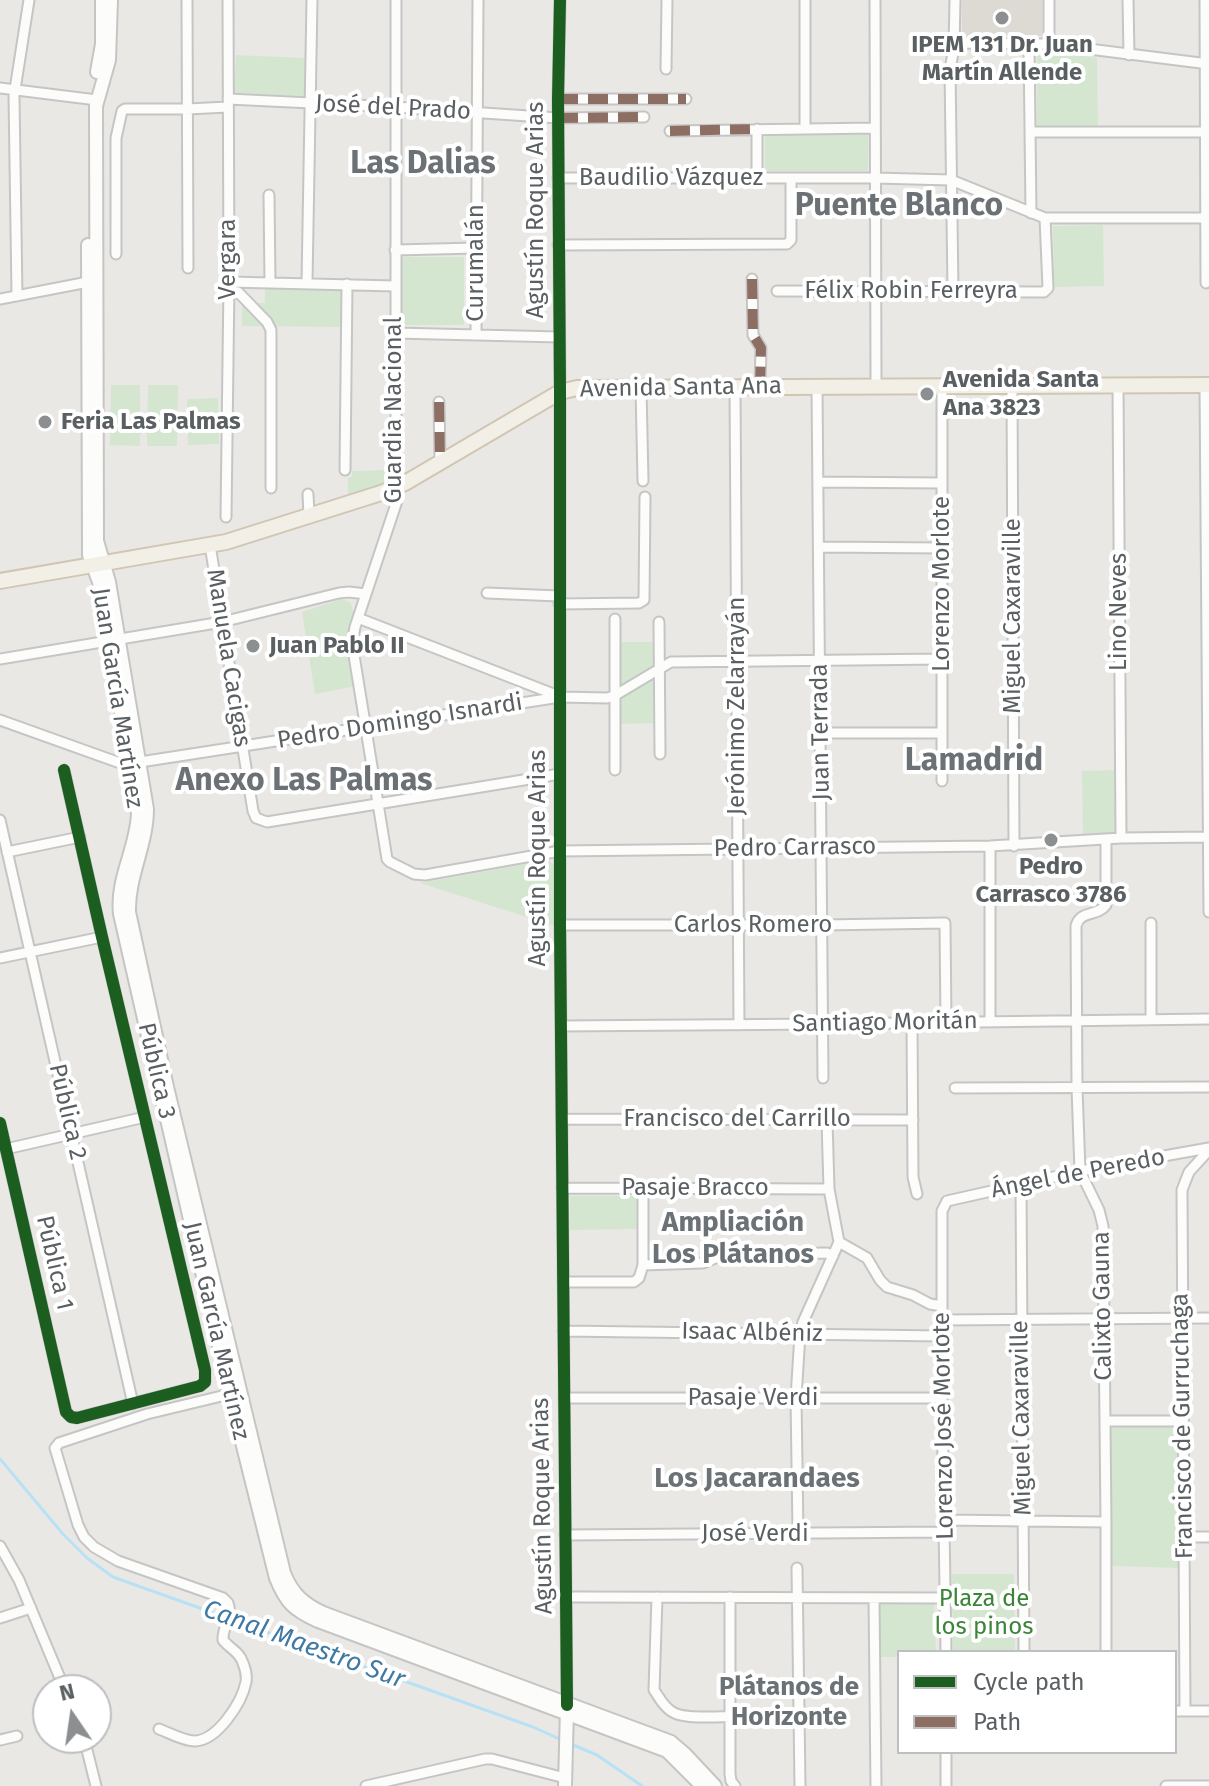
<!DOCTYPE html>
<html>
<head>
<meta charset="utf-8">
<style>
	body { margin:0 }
	#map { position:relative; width:1209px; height:1786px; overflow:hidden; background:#eae8e5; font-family:"Fira Sans",sans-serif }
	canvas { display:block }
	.legend { position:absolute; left:897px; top:1650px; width:280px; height:104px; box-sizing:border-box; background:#fff; border:2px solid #bdbfc0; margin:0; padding:10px 14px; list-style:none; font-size:24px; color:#5a5f62 }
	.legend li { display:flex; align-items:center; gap:16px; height:40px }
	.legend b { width:40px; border:2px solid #bdbfc0 }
	.north { position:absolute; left:32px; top:1674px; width:80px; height:80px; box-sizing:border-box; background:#fff; border:2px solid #bdbfc0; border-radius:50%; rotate:347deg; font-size:22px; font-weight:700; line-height:32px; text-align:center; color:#5a5f62 }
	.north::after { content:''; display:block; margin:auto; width:28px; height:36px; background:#8c8f90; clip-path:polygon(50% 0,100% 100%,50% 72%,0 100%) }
</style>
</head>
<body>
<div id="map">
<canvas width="1209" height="1786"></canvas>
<ul class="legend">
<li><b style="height:10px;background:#1b5e20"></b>Cycle path</li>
<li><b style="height:10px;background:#8d6e63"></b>Path</li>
</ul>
<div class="north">N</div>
</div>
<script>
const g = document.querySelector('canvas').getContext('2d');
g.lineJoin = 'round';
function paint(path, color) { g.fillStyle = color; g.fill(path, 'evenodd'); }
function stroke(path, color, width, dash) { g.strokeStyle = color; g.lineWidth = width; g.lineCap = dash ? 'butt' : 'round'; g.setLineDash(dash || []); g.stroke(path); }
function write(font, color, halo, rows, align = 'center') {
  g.font = font + ' "Fira Sans",sans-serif'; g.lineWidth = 8; g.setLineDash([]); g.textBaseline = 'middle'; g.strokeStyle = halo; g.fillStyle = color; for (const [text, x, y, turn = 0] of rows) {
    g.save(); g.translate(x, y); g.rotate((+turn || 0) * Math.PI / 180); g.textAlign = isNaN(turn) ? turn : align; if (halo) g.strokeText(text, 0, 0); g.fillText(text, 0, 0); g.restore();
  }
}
const education = new Path2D(`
	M962,0H1042V36H962Z`);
const green = new Path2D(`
	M1049,51L1097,58L1098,130H1042L1037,125V56Z
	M236,55L305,58L304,96L234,93Z
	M868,133V171H765V134Z
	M1103,225L1104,286L1054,287L1053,226Z
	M401,257H464V325H401Z
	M265,287L345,288L344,327L242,326V303H265Z
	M111,385H140V446L110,445Z
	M148,385H178L177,446H147Z
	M218,398L219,444L188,445L187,399Z
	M389,470L390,481L348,497V478L352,476V471Z
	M341,599L350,602C358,619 348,624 348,640C347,653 353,673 356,686L315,694L302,612Z
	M617,642H656V666L617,690Z
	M656,677L657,723L617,724L618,699Z
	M1115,770L1116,835L1083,837L1082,771Z
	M549,860L555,867V926L420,883Z
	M637,1196V1229L570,1230V1196Z
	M1117,1425H1175L1180,1433L1181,1568L1111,1566L1109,1431Z
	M952,1574H1014L1015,1651L953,1652Z
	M934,1601L936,1652H899V1657H879V1603Z`);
const stream = new Path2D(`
	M0,1459L63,1534L87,1558L113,1577L533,1727L564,1741
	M571,1744L597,1755L642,1786`);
const street = new Path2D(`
	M187,0L188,268
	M396,0V504L355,627L352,643L387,859L390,862L414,874L425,875L560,851L990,846L1121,838L1209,837
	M560,0L558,99L560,392V925L567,1705
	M805,0V129
	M875,0L876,386
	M1049,0V44
	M1128,0L1129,55
	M1205,0L1206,283
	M955,43L1049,44L1209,64
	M1029,44L1031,213
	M666,69L667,0
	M0,88L97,100
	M228,99L395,107L558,118L644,117
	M558,99H686
	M757,129V178
	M670,131L875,128
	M1030,132H1209
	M558,178H875L951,180L1045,218H1209
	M269,195L270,282
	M558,245L787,244L791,240V179
	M395,250L476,248
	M116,254V138L122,111L125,109H187L228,107
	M752,279L753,335L761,348L760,387
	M229,282L395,286
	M307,283L312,0
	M229,291L238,292L267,322L271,330V488
	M777,291L1044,292L1048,288L1045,218
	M953,291L950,69L954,48L955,0
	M17,296L14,96L29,0
	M0,299L88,282
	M395,333L559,337
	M476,335L478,0
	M1118,385L1121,838
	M1205,385L1209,912
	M942,386V781
	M1012,386L1014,846
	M735,387L739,1025
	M817,387L823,1078
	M641,388L643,481
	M439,402L440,461
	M345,470L347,284
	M818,482L942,483
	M308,494L309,515
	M226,517L229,282L228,0
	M210,545L253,811L256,818L267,822L560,774
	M819,547L942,548
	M487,593L559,596
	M559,604L639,603L644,600L645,497
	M358,618L556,695
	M659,622L660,754
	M0,659L222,622L339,593L349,592L366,594
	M0,720L120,763L140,762L560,697L607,698L614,696L671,662L942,659
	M821,733H942
	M615,770V619
	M0,820L133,1404
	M7,852L80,837
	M1151,923V1019
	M560,925H823L945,923L946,1022
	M0,958L102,937
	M990,1021V846
	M912,1022L913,1177L917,1194
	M561,1026L824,1024L1209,1019
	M955,1088L1209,1087
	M562,1119L913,1120
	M0,1123L66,1412L71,1417L77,1418L200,1386L205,1382V1370L102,937L64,770
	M6,1149L145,1117
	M1021,1185L1024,1652
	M562,1188L829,1189
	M643,1188V1265
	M839,1242L867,1258L880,1280L887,1287L913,1295L930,1304L942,1306
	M563,1282H634L639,1278L643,1265L703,1263L718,1257H746L769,1254L827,1253L833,1256
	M942,1320L1209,1318
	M563,1331L942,1336
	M564,1398H942
	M1105,1421H1182
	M945,1520L1106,1522
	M798,1533L796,1398L800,1334L803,1322L839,1242L829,1189L827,1120
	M565,1535L945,1532
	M1184,1537H1209
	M0,1546L19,1580L65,1690
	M797,1568L800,1786
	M574,1597L946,1598
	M657,1597L654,1690C659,1697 663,1706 671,1711C683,1720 714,1716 730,1717
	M730,1597V1774L731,1781L735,1786
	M874,1598L876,1786
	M0,1618L31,1608
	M946,1652L942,1398V1211L947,1201L1080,1171L1209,1148
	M1106,1652V1522L1103,1226L1099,1210L1080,1171L1077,1088L1076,926C1080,910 1097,917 1106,905V839
	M1175,1711H1209
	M1185,1711L1182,1190L1189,1172L1209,1150
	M159,1729C170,1733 183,1741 195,1741C218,1740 242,1702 246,1682C247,1676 245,1668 243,1663C240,1652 229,1648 223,1640C222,1627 233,1617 228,1603L223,1598L118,1561L94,1547L84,1537L78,1525L55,1448L59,1443L147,1414L230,1394
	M84,1738L96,1786
	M0,1740L17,1736
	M946,1752V1786
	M366,1786L485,1759H492L565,1778
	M1166,1786H1209`);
const secondary = new Path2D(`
	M111,0L109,60L96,106L97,541L109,582L147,809C147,845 128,876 129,912L167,1087L284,1573C292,1594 304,1604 323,1613L671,1742L685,1754L715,1786
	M97,72L102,44V0
	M88,245L89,555L99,582L138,813C137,848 116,878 120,914L230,1394L276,1578C286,1603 294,1610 318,1621L667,1751L702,1786
	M565,1786L567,1708`);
const primary = new Path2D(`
	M0,581L226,542L381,493L405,483L560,392L577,388L1209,385`);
const quiet = new Path2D(`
	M558,99H686
	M558,118L644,117
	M670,131L757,129
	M752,279L753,335L761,348L760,387
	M439,402L440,461`);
const cycleway = new Path2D(`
	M560,0L558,99L560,392V925L567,1705
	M0,1123L66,1412L71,1417L77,1418L200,1386L205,1382V1370L102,937L64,770`);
const markers = [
	[1002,18,8,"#8c8f90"],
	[927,394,8,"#8c8f90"],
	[45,422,8,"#8c8f90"],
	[253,646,8,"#8c8f90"],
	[1051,840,8,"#8c8f90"]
];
const poiNames = [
	["IPEM 131 Dr. Juan",1002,45,"center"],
	["Martín Allende",1002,73,"center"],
	["Avenida Santa",943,380],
	["Ana 3823",943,408],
	["Feria Las Palmas",61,422],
	["Juan Pablo II",269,646],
	["Pedro",1051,867,"center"],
	["Carrasco 3786",1051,895,"center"]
];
const streetNames = [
	["José del Prado",393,108,3],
	["Baudilio Vázquez",671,178],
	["Agustín Roque Arias",536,210,-90],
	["Vergara",228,259,-90],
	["Curumalán",476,263,-90],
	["Félix Robin Ferreyra",911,291],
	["Avenida Santa Ana",681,388,-1],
	["Guardia Nacional",394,410,-90],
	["Lorenzo Morlote",942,584,-90],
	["Lino Neves",1119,612,-90],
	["Miguel Caxaraville",1013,616,-90],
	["Manuela Cacigas",228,658,81],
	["Juan García Martínez",117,698,81],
	["Jerónimo Zelarrayán",737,706,-90],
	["Pedro Domingo Isnardi",400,722,-9],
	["Juan Terrada",821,732,-91],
	["Pedro Carrasco",795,848,-1],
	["Agustín Roque Arias",538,858,-90],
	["Carlos Romero",753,925],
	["Santiago Moritán",885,1023,-1],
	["Pública 3",156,1071,77],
	["Pública 2",67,1112,77],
	["Francisco del Carrillo",737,1119],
	["Ángel de Peredo",1078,1174,-11],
	["Pasaje Bracco",695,1188],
	["Pública 1",54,1263,77],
	["Calixto Gauna",1103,1306,-91],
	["Juan García Martínez",216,1331,77],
	["Isaac Albéniz",752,1333,1],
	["Pasaje Verdi",753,1398],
	["Miguel Caxaraville",1022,1418,-91],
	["Lorenzo José Morlote",944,1426,-91],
	["Francisco de Gurruchaga",1183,1426,-91],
	["Agustín Roque Arias",543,1506,-91],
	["José Verdi",755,1534]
];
const parkNames = [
	["Plaza de",984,1599],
	["los pinos",984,1627]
];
const waterNames = [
	["Canal Maestro Sur",304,1645,20]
];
const neighbourhoodNames = [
	["Plátanos de",789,1688],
	["Horizonte",789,1718]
];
const quarterNames = [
	["Ampliación",733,1223],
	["Los Plátanos",733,1255],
	["Los Jacarandaes",757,1479]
];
const districtNames = [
	["Las Dalias",423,164],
	["Puente Blanco",899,206],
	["Lamadrid",974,761],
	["Anexo Las Palmas",304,781]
];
paint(education, '#dddad4');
paint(green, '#d4e6d0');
stroke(stream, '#b8e1f5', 3);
stroke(street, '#c6c5c6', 13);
stroke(secondary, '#c5c5c5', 16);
stroke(primary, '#d1c6b4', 18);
stroke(street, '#fcfcfb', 9);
stroke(secondary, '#fcfcfb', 12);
stroke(primary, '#f2efe7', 14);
stroke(quiet, '#8d6e63', 10, [20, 10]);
stroke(cycleway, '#1b5e20', 12);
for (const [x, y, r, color] of markers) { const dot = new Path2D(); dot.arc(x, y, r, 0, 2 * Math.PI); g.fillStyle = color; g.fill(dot); stroke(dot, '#fff', 3); }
write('bold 24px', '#5a5f62', '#fff', poiNames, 'left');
write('24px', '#5a5f62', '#fff', streetNames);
write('24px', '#3c8438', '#fff', parkNames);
write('italic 26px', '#3f7aa4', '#fff', waterNames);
write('bold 26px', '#6b7174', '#fff', neighbourhoodNames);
write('bold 28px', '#6b7174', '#fff', quarterNames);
write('bold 32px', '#6b7174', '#fff', districtNames);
</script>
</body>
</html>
